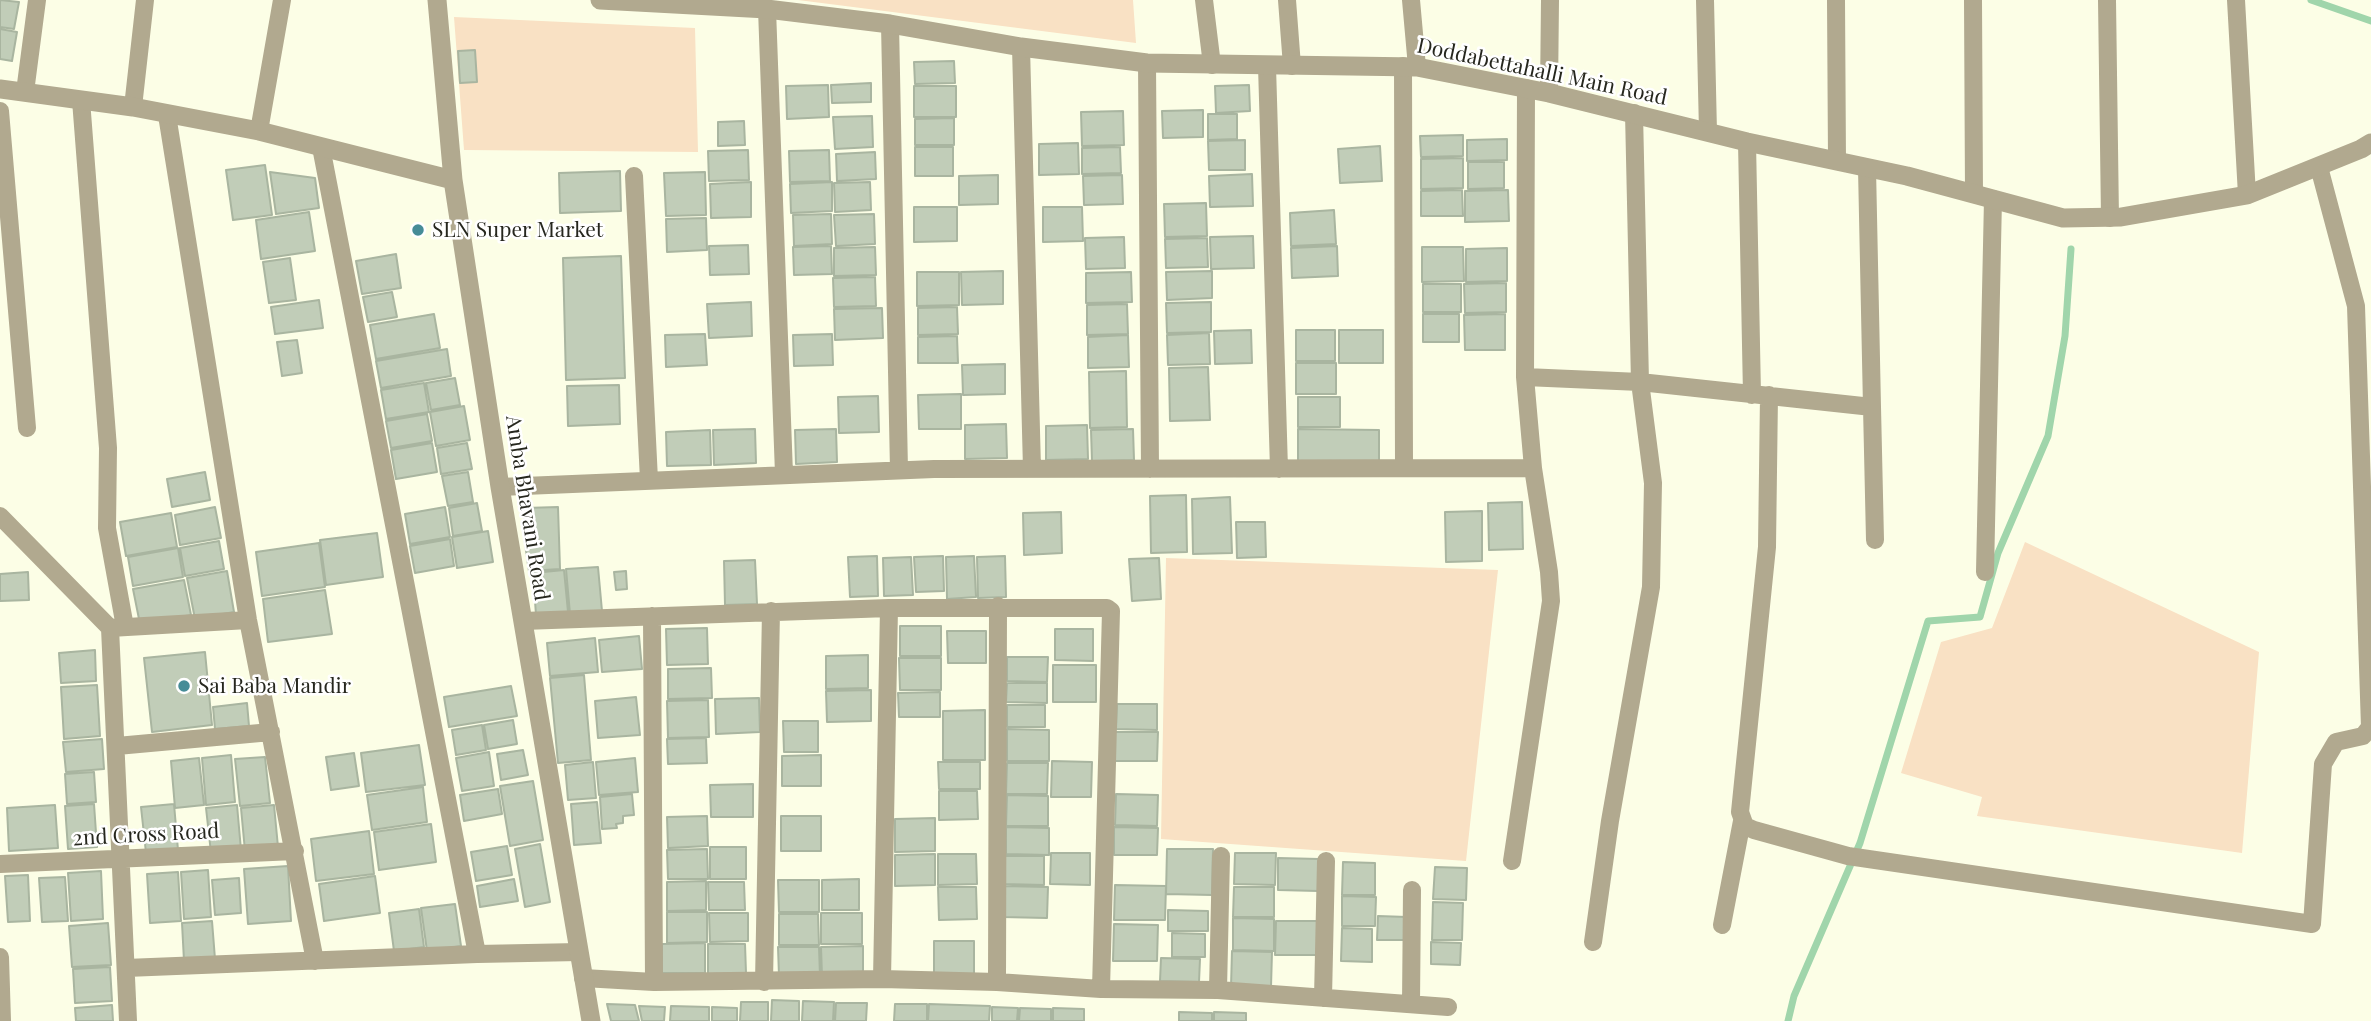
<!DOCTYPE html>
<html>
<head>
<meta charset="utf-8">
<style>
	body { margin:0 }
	canvas { display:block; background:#fcfee6 }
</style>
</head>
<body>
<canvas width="2371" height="1021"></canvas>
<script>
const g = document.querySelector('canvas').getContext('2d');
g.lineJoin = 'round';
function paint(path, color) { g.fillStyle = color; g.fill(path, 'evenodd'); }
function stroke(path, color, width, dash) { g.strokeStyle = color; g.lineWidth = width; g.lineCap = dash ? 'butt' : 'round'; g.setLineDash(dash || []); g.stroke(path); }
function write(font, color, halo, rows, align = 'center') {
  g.font = font + ' "Playfair Display",serif'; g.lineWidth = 5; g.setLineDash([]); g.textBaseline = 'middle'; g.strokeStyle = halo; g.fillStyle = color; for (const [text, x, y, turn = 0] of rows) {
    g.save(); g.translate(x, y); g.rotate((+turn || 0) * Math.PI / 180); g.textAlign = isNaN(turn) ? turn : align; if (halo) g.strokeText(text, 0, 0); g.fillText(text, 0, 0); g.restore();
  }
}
const green = new Path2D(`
	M798,0H1133L1136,43Z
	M454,17L695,28L698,152L464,150Z
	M2025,542L2259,652L2242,853L1977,816L1982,797L1901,773L1941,642L1992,628Z
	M1166,558L1498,570L1466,861L1161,839Z`);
const stream = new Path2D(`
	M2311,0L2371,21
	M1788,1021L1794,996L1860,843L1928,621L1980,617L1998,553L2048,436L2065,336L2071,249`);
const building = new Path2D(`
	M0,0L19,2L14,29L0,27Z
	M0,29L17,32L12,61L0,59Z
	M475,50L477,82L460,83L458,51Z
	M954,61L955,83L915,84L914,62Z
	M871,83V102L832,103L831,85Z
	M828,85L829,117L787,119L786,86Z
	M1249,85L1250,111L1216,113L1215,86Z
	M914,86H956V117H914Z
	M1203,110V137L1163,138L1162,111Z
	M1123,111L1124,145L1082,146L1081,112Z
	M1208,114H1237V139L1208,140Z
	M872,116L873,147L835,149L833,117Z
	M954,118V145H915V119Z
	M744,121L745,145L718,146V122Z
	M1463,135V156L1421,157L1420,136Z
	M1507,139V160L1467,161V140Z
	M1245,140V170H1209L1208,141Z
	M1078,143L1079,174L1039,175V144Z
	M1380,146L1382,181L1340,183L1338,149Z
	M915,147H953V176H915Z
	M1120,147L1121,173L1082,174V148Z
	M748,150L749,180L709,181L708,151Z
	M829,150L830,181L790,182L789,151Z
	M875,152L876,179L837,181L836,154Z
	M1463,158V188L1421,189V159Z
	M1468,162H1504V188L1468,189Z
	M265,165L272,215L233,220L226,170Z
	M620,171L621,211L560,213L559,173Z
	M270,172L315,178L319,208L276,214Z
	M705,172L706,215L666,216L664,173Z
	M1252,174L1253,206L1210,207L1209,176Z
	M998,175V204L959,205V176Z
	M1122,175L1123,204L1084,205L1083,176Z
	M751,182V217L711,218L710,184Z
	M832,182V211L791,213L790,184Z
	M870,182L871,210L835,212L834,183Z
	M1462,190L1463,216H1421V191Z
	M1508,190L1509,221L1465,222V191Z
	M1206,203L1207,236L1165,237L1164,204Z
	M914,207H957V241L914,242Z
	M1043,207H1082L1083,241L1043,242Z
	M1334,210L1336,244L1291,246L1290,213Z
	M309,212L315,251L261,259L256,220Z
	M831,214L832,244L794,246L793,215Z
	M874,214L875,244L836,246L834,215Z
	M706,218L707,250L667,252L666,219Z
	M1253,236L1254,268L1211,269L1210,237Z
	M1124,237L1125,268L1086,269L1085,238Z
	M1207,238L1208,267L1166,268L1165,239Z
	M748,245L749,274L710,275L709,246Z
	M831,246L832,274L794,275L793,247Z
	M1337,246L1338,276L1292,278L1291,248Z
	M875,247L876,275L834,276V248Z
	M1422,247H1463L1464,281L1422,282Z
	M1507,248V281L1466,282V249Z
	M396,254L401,288L362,294L356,261Z
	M621,256L625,378L566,380L563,258Z
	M290,258L296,300L269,303L263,262Z
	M1003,271V304L962,305L961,272Z
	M1212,271V298L1167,300L1166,272Z
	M917,272H959V305L917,306Z
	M1131,272L1132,302L1086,303V273Z
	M875,277L876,306L834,307L833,278Z
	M1506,283V312L1465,313L1464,284Z
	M1423,284H1461V312H1423Z
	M392,292L397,317L368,322L363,297Z
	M319,300L323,328L275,334L271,307Z
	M751,302L752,336L709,338L707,304Z
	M1211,302V332L1167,333L1166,303Z
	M1127,304L1128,334L1087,335V305Z
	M957,307L958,334L918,335V308Z
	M882,308L883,338L835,340L834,309Z
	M434,314L440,348L376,359L370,325Z
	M1423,314H1459V342H1423Z
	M1505,314V350H1465L1464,315Z
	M1251,330L1252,363L1215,364L1214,331Z
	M1296,330H1335V361H1296Z
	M1339,330H1383V363H1339Z
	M1209,333L1210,364L1168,365L1167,335Z
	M705,334L707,365L666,367L665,335Z
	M832,334L833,365L794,366L793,335Z
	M1128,335L1129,367L1088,368V337Z
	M957,336L958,363H918V337Z
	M297,340L302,373L282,376L277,342Z
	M447,349L451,376L381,388L376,361Z
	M1296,363H1336V394H1296Z
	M1005,364V394L963,395L962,365Z
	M1208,367L1210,420L1170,421L1169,368Z
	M1126,371L1127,427L1090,428L1089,372Z
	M455,378L460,405L431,410L426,383Z
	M424,383L429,412L386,419L381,390Z
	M619,385L620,424L568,426L567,386Z
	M961,394V429H919L918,395Z
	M878,396L879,432L839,433L838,397Z
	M1298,397H1340V427H1298Z
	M464,406L470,440L436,446L430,412Z
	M427,414L432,441L391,448L386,421Z
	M1006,424L1007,458L965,459V425Z
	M1087,425L1088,459L1046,460V426Z
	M755,429L756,463L714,465L713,430Z
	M836,429L837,462L796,464L795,430Z
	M1133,429L1134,460L1092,461L1091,430Z
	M1298,429L1379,430V461H1298Z
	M710,430L711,465L667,466L666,432Z
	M432,443L437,472L396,479L391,450Z
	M467,443L472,469L441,474L437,448Z
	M205,472L210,500L172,507L167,479Z
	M468,472L473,502L448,506L442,476Z
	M1186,495L1187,552L1151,553L1150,496Z
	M1230,497L1232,553L1193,554L1192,499Z
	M1522,502L1523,549L1489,550L1488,503Z
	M477,503L482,531L453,536L449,508Z
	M215,507L221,538L180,545L175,515Z
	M445,507L450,537L410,544L405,514Z
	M558,507L560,569L529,571L524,537L525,508Z
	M1482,511V561L1446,562L1445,512Z
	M1061,512L1062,553L1024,555L1023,513Z
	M171,513L177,547L126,556L120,522Z
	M1236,522H1265L1266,557L1237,558Z
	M488,531L493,562L457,568L452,537Z
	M377,533L383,577L326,585L320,540Z
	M450,539L454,566L415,573L410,546Z
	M219,541L224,569L185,576L180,548Z
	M319,543L325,587L262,596L256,552Z
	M178,548L183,577L133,586L128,557Z
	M877,556L878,596L850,597L848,557Z
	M943,556L944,591L916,592L914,557Z
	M974,556L976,597L947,599L946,557Z
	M1005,556L1006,597L978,598L977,557Z
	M911,557L913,595L884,596L883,558Z
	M1159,558L1161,599L1132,601L1129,559Z
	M755,560L757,604L725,605L724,561Z
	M598,567L602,611L570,614L566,569Z
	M564,570L568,612L536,615L533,573Z
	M227,571L234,612L195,619L187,578Z
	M626,571L627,589L616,590L614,572Z
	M28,572L29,600L0,601V574Z
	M184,580L191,615L140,624L133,589Z
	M325,590L332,634L268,642L263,599Z
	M900,626H941V656H900Z
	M707,628L708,664L667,665L666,629Z
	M1055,629H1093V661L1055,660Z
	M947,631H986V663H948Z
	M639,636L642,669L602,672L599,640Z
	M595,638L598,672L550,676L547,643Z
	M95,650L96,681L61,683L59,653Z
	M205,652L212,725L152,732L144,658Z
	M868,655V688L826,689V656Z
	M1007,657H1048L1047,682L1007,681Z
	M899,658H941V690H900Z
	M1053,665H1096V702H1053Z
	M711,668L712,698L668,699V669Z
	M584,675L591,760L558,763L550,678Z
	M1007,683H1047V703L1006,702Z
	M97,685L100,736L64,739L61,687Z
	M511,686L517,716L449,727L444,697Z
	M871,690V721L827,722L826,691Z
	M940,692V717H899L898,693Z
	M636,697L640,735L598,738L595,701Z
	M759,698L760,732L716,734L715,699Z
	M708,700L709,737L668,738L667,701Z
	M247,703L249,726L215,729L213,707Z
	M1117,704H1157V730L1116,729Z
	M1007,705H1045V727H1007Z
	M985,710V760H943V711Z
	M513,720L517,744L488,749L484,725Z
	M783,721H818V752H784Z
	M482,725L486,750L456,755L452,730Z
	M1007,729L1049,730V761H1007Z
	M1115,732H1158L1157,761H1115Z
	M706,738L707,763L668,764L667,739Z
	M102,739L104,769L66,772L63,742Z
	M419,745L425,785L366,792L361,753Z
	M523,750L528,775L501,780L497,754Z
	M489,752L494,786L462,791L456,758Z
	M354,753L359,786L331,790L326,757Z
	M231,755L235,802L206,805L202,758Z
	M821,755V786H782V756Z
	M265,757L270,803L240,806L235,759Z
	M199,758L204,805L175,808L171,761Z
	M635,758L638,792L599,795L596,762Z
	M1052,761L1092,762L1091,797H1051Z
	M593,762L596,798L568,800L565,765Z
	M938,762H980V789H939Z
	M1007,763H1048L1047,794H1006Z
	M94,772L96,802L67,804L65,774Z
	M533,781L543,840L510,846L500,786Z
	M753,784V817H711L710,785Z
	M423,787L427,822L372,830L367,795Z
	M498,789L502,814L464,821L460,795Z
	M939,791H977L978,819L939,820Z
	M632,794L634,815L623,816V823L616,824L617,828L602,829L600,797Z
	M1116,794L1158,795L1157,826L1115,825Z
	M1007,795L1048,796V826H1006Z
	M597,802L601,843L574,845L571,804Z
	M94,804L97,847L68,849L65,806Z
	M174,804L178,850L146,853L141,807Z
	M55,805L58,848L9,851L7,808Z
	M237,805L241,850L211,853L206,808Z
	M274,805L278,847L245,851L241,808Z
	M707,816L708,846L668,848L667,817Z
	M781,816H821V851H781Z
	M935,818V851L895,852V819Z
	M431,824L436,862L379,870L374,832Z
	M1006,827L1049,828V855L1006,854Z
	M1114,827L1158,828L1157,855H1114Z
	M369,831L374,874L316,881L311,839Z
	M540,844L550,902L525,907L515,849Z
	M507,846L512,875L476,881L471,852Z
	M710,847H746V879H710Z
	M707,849L708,879H668L667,850Z
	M1167,849H1213L1212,895L1166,894Z
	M1051,853H1090V885L1050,884Z
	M1235,853H1276L1275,885L1234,884Z
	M935,854V885L895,886V855Z
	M938,854H976L977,884L938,885Z
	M1004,856H1044V885L1003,884Z
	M1278,858L1319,859L1318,891L1278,890Z
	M1343,862L1375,863V895H1342Z
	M288,866L291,921L248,924L244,869Z
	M1435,867L1467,868L1466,900L1433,899Z
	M208,870L211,917L184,919L181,872Z
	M101,871L103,919L71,921L68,873Z
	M178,872L181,921L150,923L147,874Z
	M28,875L30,921L8,922L5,876Z
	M375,876L380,913L324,921L319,884Z
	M65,877L68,921L42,922L39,878Z
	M239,878L241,913L215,915L212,880Z
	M514,879L518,901L480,907L477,886Z
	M859,879V910H822V880Z
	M778,880H819V912H779Z
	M706,881V910L667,911V882Z
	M708,882H744L745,910H709Z
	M1115,885L1166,886L1165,920H1114Z
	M1003,886L1048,887L1047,918L1002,917Z
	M938,887H976L977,919L939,920Z
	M1234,887H1274V917H1233Z
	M1342,896L1376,897L1375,926H1342Z
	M1433,902L1463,903L1462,940H1432Z
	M455,904L461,946L427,951L421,908Z
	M419,909L424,947L394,951L389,913Z
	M1168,910L1208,911V931H1168Z
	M667,912H707V942L667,943Z
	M709,913H748V941L710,942Z
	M821,913H862V944H821Z
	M779,914H818L819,945H779Z
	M1378,916L1407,917L1406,940H1377Z
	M1233,918L1274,919V951L1233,950Z
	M212,921L215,959L184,961L182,923Z
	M1276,921H1319V955H1275Z
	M108,923L111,965L72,967L69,926Z
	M1114,924L1158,925L1157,961H1113Z
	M1342,928L1372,929V962L1341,961Z
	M1172,933L1205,934V957H1172Z
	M934,941H974V974H934Z
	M1431,942L1461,943L1460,965L1431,964Z
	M705,943V973H662V944Z
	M708,944H745L746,973L708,974Z
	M863,946V976H822L821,947Z
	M778,947H819L820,976H779Z
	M1232,951L1272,952L1271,987H1231Z
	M1161,958L1200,959L1199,982L1160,981Z
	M110,967L112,1001L75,1003L73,969Z
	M772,1000L799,1001V1021H771Z
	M803,1001L834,1002L833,1021H802Z
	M741,1002H768V1021H740Z
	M836,1003H867L866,1021H835Z
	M607,1004L635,1005L639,1021H611Z
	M895,1004H927V1021H894Z
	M929,1004L990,1006L989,1021H928Z
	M112,1005L113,1021H76L75,1008Z
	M639,1006L665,1007L664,1021H642Z
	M671,1006L709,1007V1021H670Z
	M712,1007L737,1008V1021H712Z
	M992,1007L1018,1008L1017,1021H992Z
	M1020,1008L1051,1009V1021H1019Z
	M1053,1008L1084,1009V1021H1053Z
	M1179,1012L1212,1013V1021H1179Z
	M1214,1012L1246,1013V1021H1214Z`);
const minor = new Path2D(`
	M1204,0L1212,65
	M1287,0L1292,66
	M1411,0L1417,67
	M1705,0L1708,132
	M1836,0L1837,161
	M1973,0L1974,194
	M2107,0L2110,218
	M2236,0L2247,195
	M767,9L784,474
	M890,24L899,470
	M1021,47L1032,469
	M1147,63L1150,469
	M1267,66L1279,469
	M1403,66L1404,468
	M25,92L37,0
	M1549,93L1550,0
	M81,100L108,448L107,528L125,627
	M133,107L145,0
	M0,111L27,428
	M167,115L248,620L315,961
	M259,131L282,0
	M1747,142L1752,395
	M321,147L477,954
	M634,176L649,480
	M1525,377L1640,382L1872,407L1867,168
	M1769,395L1767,547L1740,812L1745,826L1754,830L1848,856L2312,924L2323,764L2336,742L2363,736L2370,727L2356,306L2319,167
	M1872,407L1875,540
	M500,487L934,469L1533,468L1525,377L1526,88
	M0,516L110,628L248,620
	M1985,572L1993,199
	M652,616L654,982
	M523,621L889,608H1107L1111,611L1101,989
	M110,628L128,1021
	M117,746L271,732
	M1512,861L1551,601L1549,572L1533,468
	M0,864L295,851
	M1722,925L1742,821
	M1593,942L1610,821L1651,587L1653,483L1640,382L1634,113
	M0,957L2,1021
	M126,968L477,954L579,952
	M583,978L654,982L882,979L997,982L1101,989L1218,990L1448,1007
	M882,979L889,608
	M764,982L771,611
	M997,982L998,606
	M1218,990L1221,856
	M1323,998L1326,861
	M1411,1004L1412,890`);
const tertiary = new Path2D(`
	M437,0L453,180L500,487L591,1021
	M600,0L767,9L890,24L1021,47L1147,63L1417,67L1549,93L1747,142L1907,176L2063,218L2121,217L2247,195L2361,149L2371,143
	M0,89L133,107L259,131L453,180`);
const markers = [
	[418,230,7,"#468c97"],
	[184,686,7,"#468c97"]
];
const streetNames = [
	["Doddabettahalli Main Road",1542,72,12],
	["Amba Bhavani Road",527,508,81],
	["2nd Cross Road",146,835,-3]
];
const poiNames = [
	["SLN Super Market",432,230],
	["Sai Baba Mandir",198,686]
];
paint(green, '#f9e1c4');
stroke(stream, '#a0d5ab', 7);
paint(building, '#c1cdb8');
stroke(building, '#a9b5a0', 2);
stroke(minor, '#b1a98f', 18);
stroke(tertiary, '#b1a98f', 19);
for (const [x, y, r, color] of markers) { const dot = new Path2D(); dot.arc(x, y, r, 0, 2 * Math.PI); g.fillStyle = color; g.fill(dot); stroke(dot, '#fff', 2.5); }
write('21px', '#26271e', '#fff', streetNames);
write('21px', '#26271e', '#fff', poiNames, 'left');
</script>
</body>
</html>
